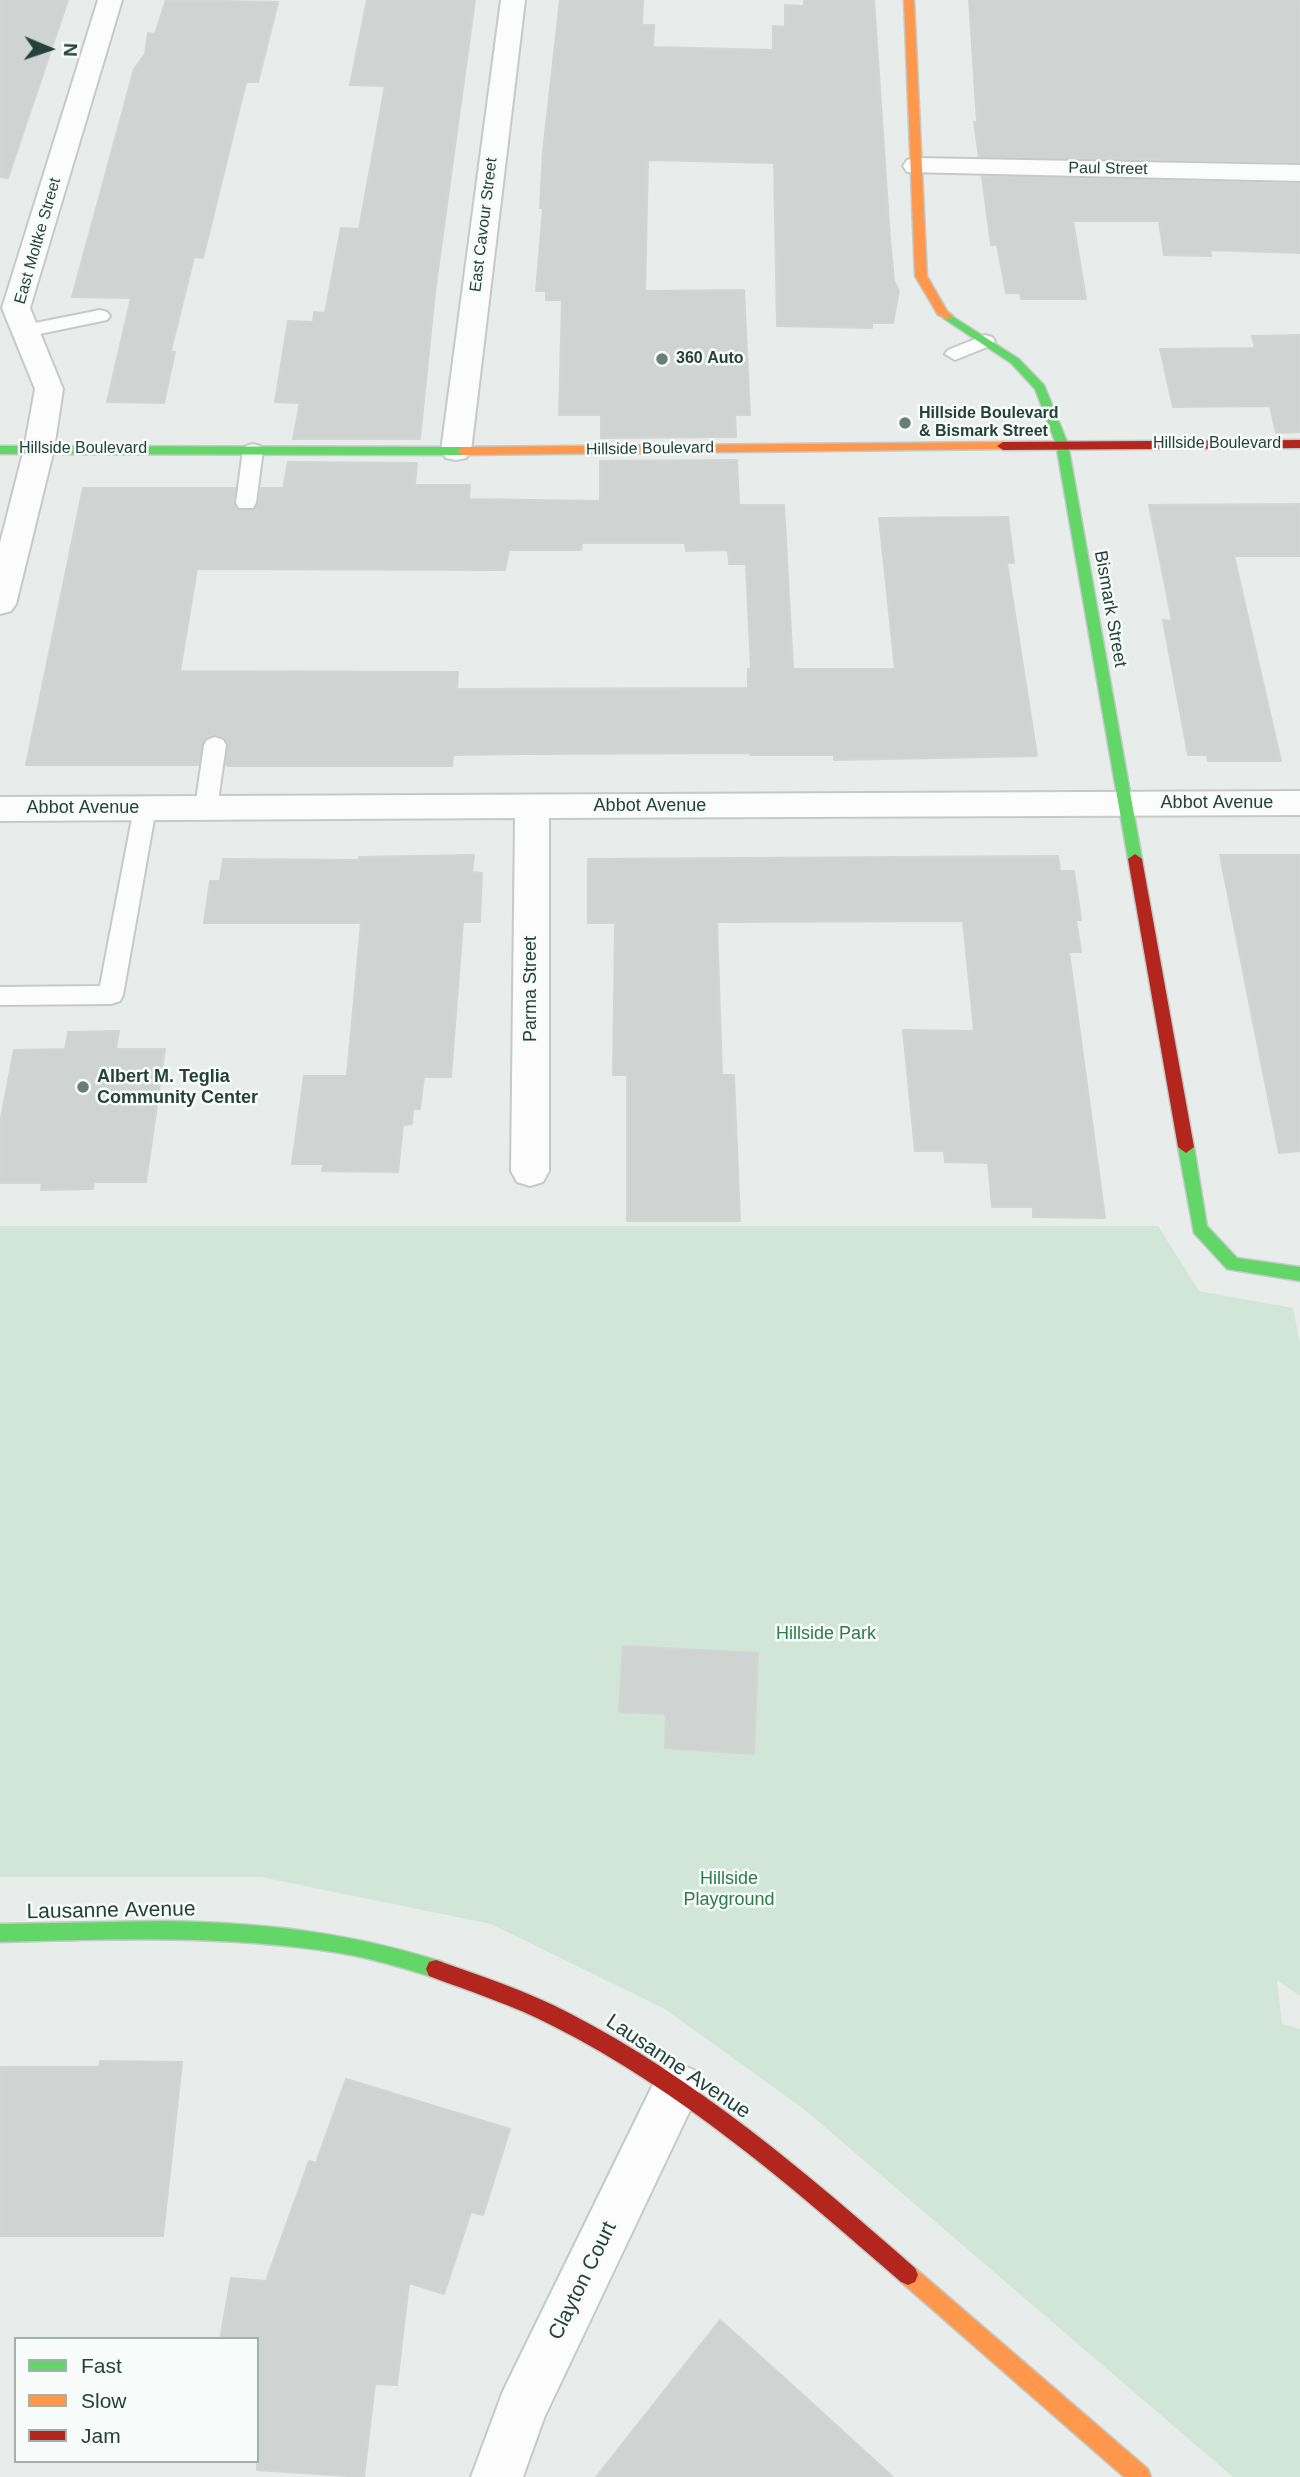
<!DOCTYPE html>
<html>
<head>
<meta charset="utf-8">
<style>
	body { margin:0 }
	#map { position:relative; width:1300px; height:2477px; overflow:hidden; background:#e8edeb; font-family:Arial,sans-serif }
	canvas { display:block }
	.legend { position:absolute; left:14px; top:2337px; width:245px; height:126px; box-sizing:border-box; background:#f7fbf9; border:2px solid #a3b1ad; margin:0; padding:9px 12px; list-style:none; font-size:21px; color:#24423a }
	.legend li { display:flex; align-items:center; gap:14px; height:35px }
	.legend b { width:35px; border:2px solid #a3b1ad }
	.north { position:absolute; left:14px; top:14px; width:70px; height:70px; -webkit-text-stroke:5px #f7fbf9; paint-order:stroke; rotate:92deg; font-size:19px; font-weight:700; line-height:28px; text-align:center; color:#24423a }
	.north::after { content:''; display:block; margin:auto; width:24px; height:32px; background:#24423a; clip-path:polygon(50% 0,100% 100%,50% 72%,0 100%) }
</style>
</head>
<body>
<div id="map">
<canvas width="1300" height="2477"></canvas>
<ul class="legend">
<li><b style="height:9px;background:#63d668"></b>Fast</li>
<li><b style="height:9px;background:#ff974d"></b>Slow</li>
<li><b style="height:9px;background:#b3261e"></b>Jam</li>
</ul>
<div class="north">N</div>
</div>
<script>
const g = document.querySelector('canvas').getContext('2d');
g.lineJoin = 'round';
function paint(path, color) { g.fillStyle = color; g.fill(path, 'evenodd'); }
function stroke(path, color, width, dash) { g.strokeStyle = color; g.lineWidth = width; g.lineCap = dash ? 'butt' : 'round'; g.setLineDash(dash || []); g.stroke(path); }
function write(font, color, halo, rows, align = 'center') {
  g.font = font + ' Arial,sans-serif'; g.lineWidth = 5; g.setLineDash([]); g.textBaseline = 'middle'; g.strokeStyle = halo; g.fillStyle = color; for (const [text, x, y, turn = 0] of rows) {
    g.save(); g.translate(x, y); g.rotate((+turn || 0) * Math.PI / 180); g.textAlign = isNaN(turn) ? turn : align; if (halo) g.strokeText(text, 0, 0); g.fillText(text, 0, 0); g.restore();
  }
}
const green = new Path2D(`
	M0,1226H1158L1199,1291L1293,1308L1300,1344V1996L1277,1980L1282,2024L1300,2029V2477H1233L805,2110L665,2009L491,1924L261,1877H0Z`);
const building = new Path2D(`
	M0,0H68L8,178L0,177Z
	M166,0L278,2L258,82H246L203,258L194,257L172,346L171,352H175L164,403L107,402L131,298L72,297L134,69L145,54L148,33L155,34Z
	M367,0H475L435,292L420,439H293L300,403L275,402L288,321L313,322L314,312L325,313L341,228L359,229L385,86L350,85Z
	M560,0H643L642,25H654L653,47L773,50V26L785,27V5L804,6V0H874L890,238L894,281L899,291L893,323H872V328L777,326L774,163L648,160L645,291L744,290L750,415H735L736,437L601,438V415H559L562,300H546V291H536L543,208H540L543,151Z
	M969,0H1300V162L979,157L974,122H977Z
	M982,176L1300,184V253L1210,250L1211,256L1164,255L1159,221H1073L1086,299H1021L1020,293H1006L997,245H991Z
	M1300,335V432L1276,433L1270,406L1173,407L1160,349L1255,348L1252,336Z
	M737,460L739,505H784L793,669H895L879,518L1008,517L1014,563H1007L1037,756L834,760V755H750V753L523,754L453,755L452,766H228L226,765L228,744L224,738L214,735L206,738L202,744L199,765H26L83,488H235L233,503L237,509L253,511L259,503L261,488H283L288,462L417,463L415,485H470L469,499L600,501V461ZM582,543H685L686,551L728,550L729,564H746L751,669H748V688L457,689L458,672L180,671L197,569L505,570L509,550H581Z
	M1300,504V556H1234L1281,761H1208L1207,755H1188L1163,620L1172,621L1149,505Z
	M474,855L472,872L482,873L480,922H463L451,1077H424L420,1109H413L412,1124L403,1125L398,1172L322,1171L323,1164H292L304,1076H347L361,923H204L210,881H220L223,859L359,860V857Z
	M1220,855H1300V1151L1279,1153Z
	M1058,856L1060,871H1074L1081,920H1076L1081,952H1069L1105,1218L1033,1217V1207H992L988,1163L945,1162L944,1151H915L903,1030L974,1031L963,921L717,922L722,1075H734L740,1221H627V1075H613L615,923H588V859Z
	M119,1031L116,1049H165L146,1182H94L93,1189L41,1190L42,1183H0V1123L14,1050L65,1049L68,1032Z
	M623,1646L758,1653L754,1754L665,1748L666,1714L619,1712Z
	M100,2061L182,2062L163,2236H0V2067H99Z
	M346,2079L510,2129L483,2215L471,2212L444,2294L409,2283L397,2385L375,2384L364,2477L257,2470V2339H220L231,2278L266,2281L309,2161L316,2163Z
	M720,2320L790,2383L893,2477H596Z`);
const lane = new Path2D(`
	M100,310L107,312L110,316L107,320L25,337L15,331L25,325Z
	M985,335L992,337L995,341L992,345L955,360L945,354L948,350Z
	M253,444L260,446L263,450L256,503L253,508H239L236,503L243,450L246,446Z
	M215,737L223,740L226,745L217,808L214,814L206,816L198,814L195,808L204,745L207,740Z
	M145,800L153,802L156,808L123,995L120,1001L111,1004L0,1005V987L100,986L134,808L137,802Z`);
const street = new Path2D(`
	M98,0H122L30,308L63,389L54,449L16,604L11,611L0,614V543L24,449L35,389L2,308Z
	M501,0H525L471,451L466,458L456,460L446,458L441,451Z
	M916,158L1300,165V181L907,172L903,166L907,160Z
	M1300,791V815L549,818V1171L543,1182L530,1186L517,1182L511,1171L515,818L0,821V797Z
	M677,2063L694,2070L701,2087L544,2418L523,2477H471L503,2391L660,2070Z`);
const fast = new Path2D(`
	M947,313L1019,359L1044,385L1068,444L1142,859L1140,863L1135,864L1128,859L1056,444L1035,389L1011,363L943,318V314Z
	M0,446L463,447L469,451L463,455L0,454Z
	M1186,1141L1194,1147L1207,1226L1237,1258L1300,1267V1281L1227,1269L1194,1233L1178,1147Z
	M165,1921C261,1923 343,1931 436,1960L443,1962L446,1969L443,1976L436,1978C400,1967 364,1956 327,1951C218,1935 109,1939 0,1942V1924Z`);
const slow = new Path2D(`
	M904,0H914L927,276L947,311L953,316L947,319L938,315L915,276Z
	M1003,442L1007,443V449L463,455L457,451L463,447Z
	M908,2265L915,2268L1148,2469L1151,2477H1124L901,2282L898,2275L901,2268Z`);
const jam = new Path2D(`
	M1300,440V448L1003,450L997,446L1003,442Z
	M1135,854L1142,859L1194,1147L1186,1153L1178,1147L1128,859Z
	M436,1960C481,1976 527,1991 569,2013C697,2079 808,2174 915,2268L918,2275L915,2282L908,2285L901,2282C793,2188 682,2091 553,2026C513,2005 471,1992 429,1976L426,1969L429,1962Z`);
const markers = [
	[662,359,7,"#697e78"],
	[905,423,7,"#697e78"],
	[83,1087,7,"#697e78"]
];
const farStreetnames = [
	["Paul Street",1108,169,1],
	["East Cavour Street",484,225,-83],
	["East Moltke Street",38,241,-74],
	["Hillside Boulevard",1217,444],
	["Hillside Boulevard",83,449],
	["Hillside Boulevard",650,449,-1]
];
const farPoinames = [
	["360 Auto",676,359],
	["Hillside Boulevard",919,414],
	["& Bismark Street",919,432]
];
const streetNames = [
	["Bismark Street",1110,609,80],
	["Abbot Avenue",1217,803],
	["Abbot Avenue",650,806],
	["Abbot Avenue",83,808],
	["Parma Street",531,989,-90]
];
const poiNames = [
	["Albert M. Teglia",97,1077],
	["Community Center",97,1098]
];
const parkNames = [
	["Hillside Park",826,1634],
	["Hillside",729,1879],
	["Playground",729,1900]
];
const nearStreetnames = [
	["Lausanne Avenue",111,1911,-1],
	["Lausanne Avenue",678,2067,34],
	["Clayton Court",583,2281,-64]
];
paint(green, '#d1e6d8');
paint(building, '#cfd4d2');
stroke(building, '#d1d6d4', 2);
stroke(lane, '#c5cac8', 4);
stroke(street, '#c5cac8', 4);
stroke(fast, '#c3cbc8', 3);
stroke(slow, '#c3cbc8', 3);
stroke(jam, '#c3cbc8', 3);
paint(lane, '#fcfcfc');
paint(street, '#fcfcfc');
paint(fast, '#63d668');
paint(slow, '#ff974d');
paint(jam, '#b3261e');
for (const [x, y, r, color] of markers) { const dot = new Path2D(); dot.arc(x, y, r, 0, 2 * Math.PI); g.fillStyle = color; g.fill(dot); stroke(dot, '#f7fbf9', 2.5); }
write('16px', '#24423a', '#f7fbf9', farStreetnames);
write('bold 16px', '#24423a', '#f7fbf9', farPoinames, 'left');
write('18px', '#24423a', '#f7fbf9', streetNames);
write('bold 18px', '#24423a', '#f7fbf9', poiNames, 'left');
write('18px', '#2d7a4b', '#f7fbf9', parkNames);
write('21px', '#24423a', '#f7fbf9', nearStreetnames);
</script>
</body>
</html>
